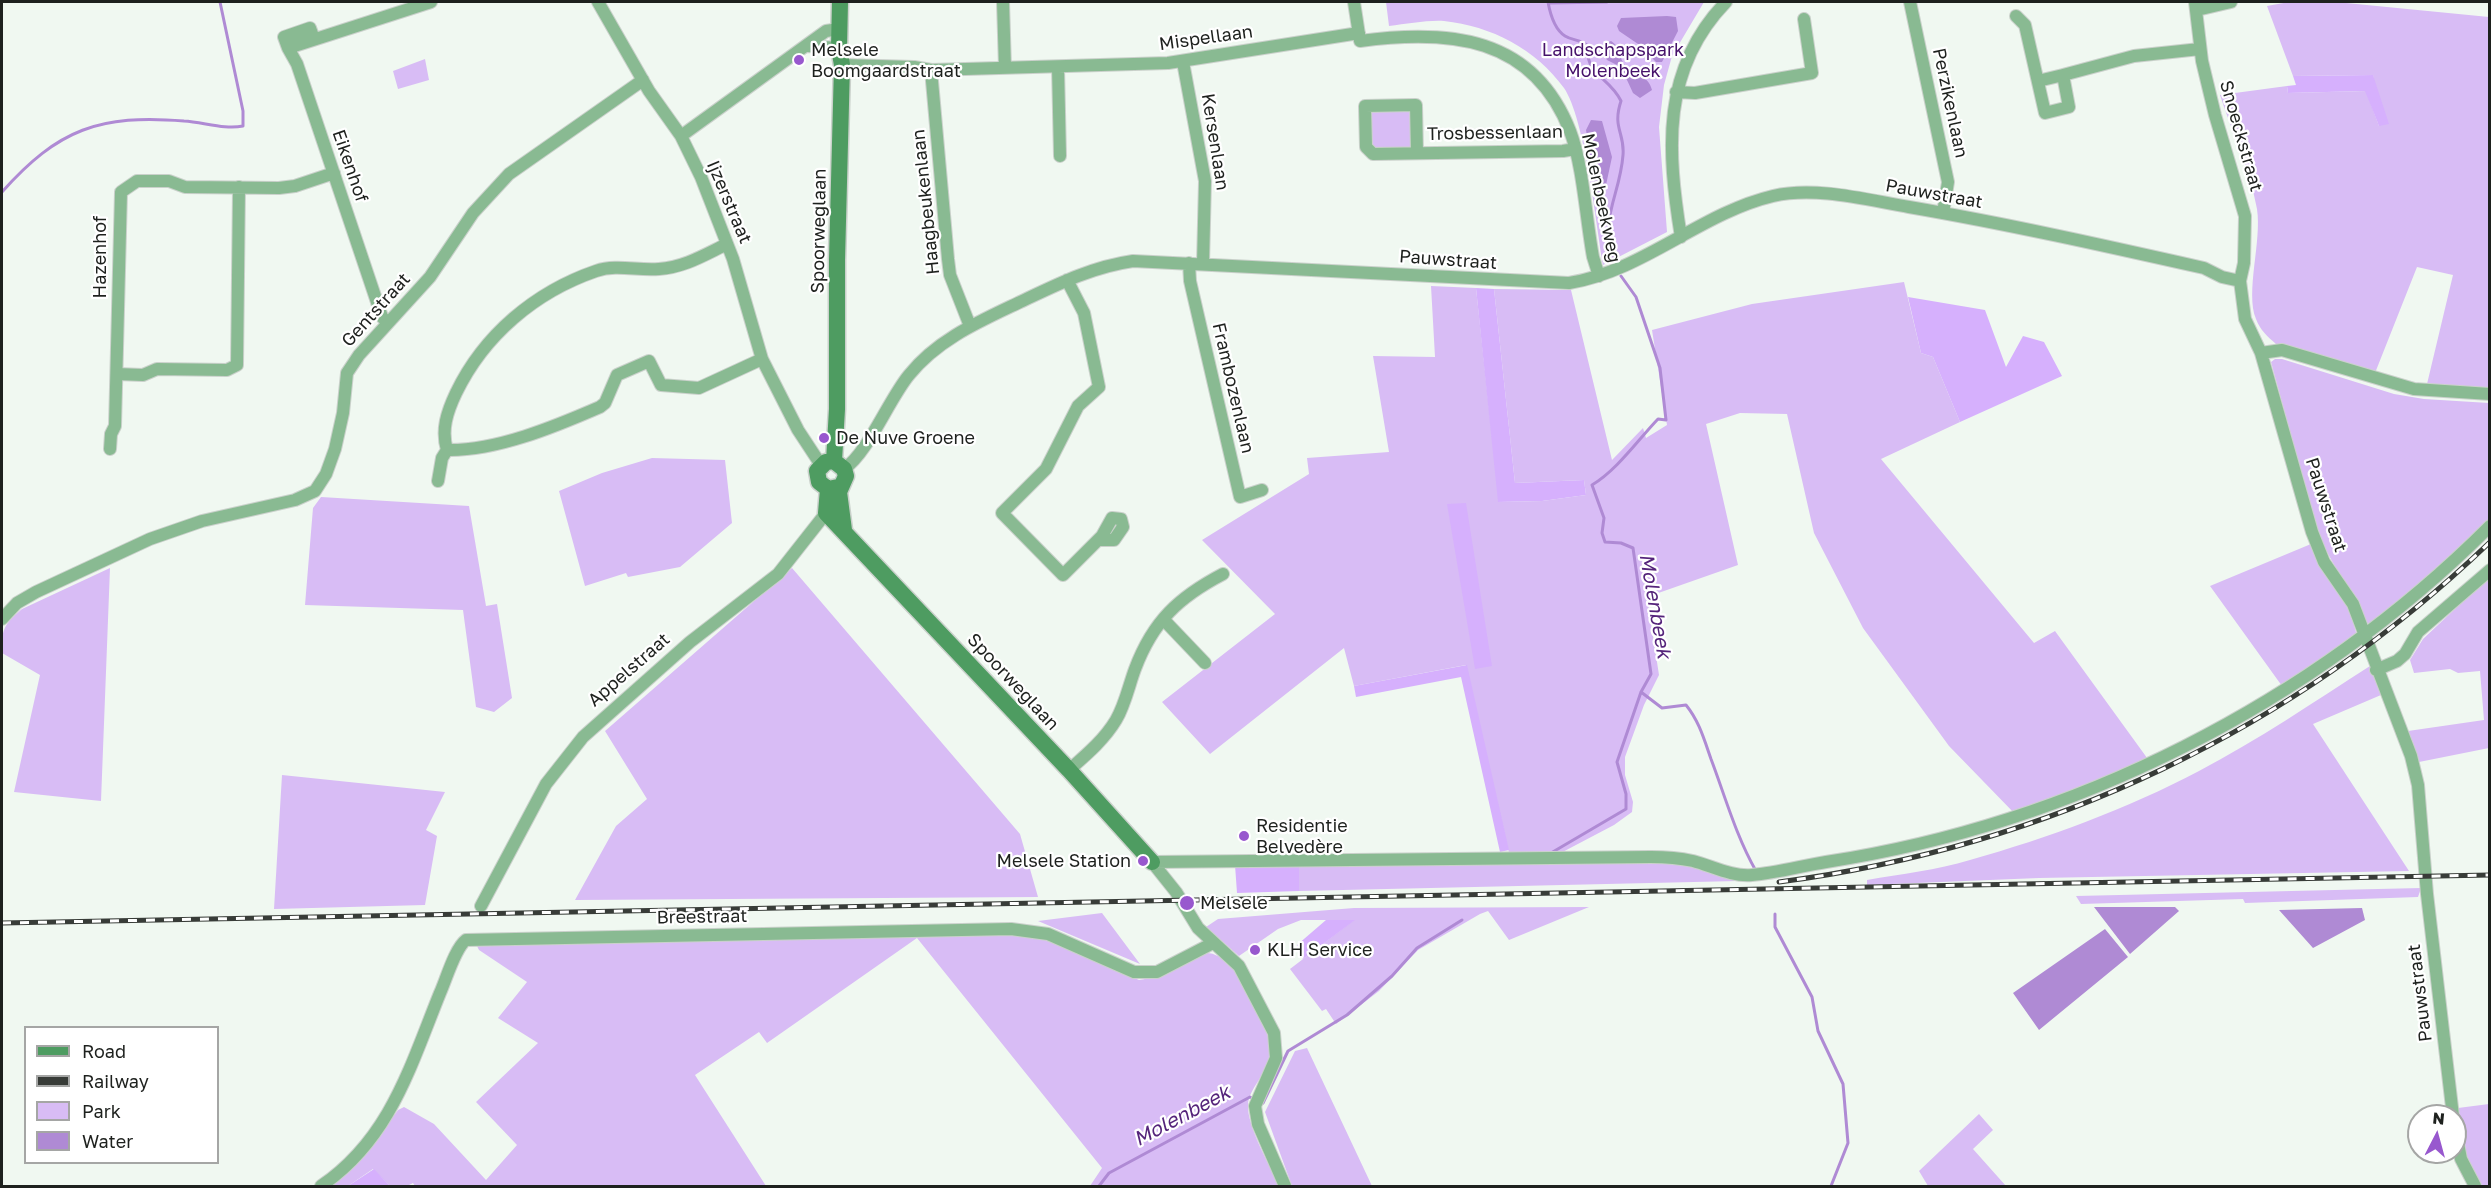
<!DOCTYPE html>
<html>
<head>
<meta charset="utf-8">
<style>
	body { margin:0 }
	#map { position:relative; width:2491px; height:1188px; overflow:hidden; background:#f0f8f1; font-family:"Golos Text",sans-serif }
	canvas { display:block }
	.frame { position:absolute; inset:0; border:3px solid #1e211e; pointer-events:none }
	.legend { position:absolute; left:24px; top:1026px; width:195px; height:138px; box-sizing:border-box; background:#fff; border:2px solid #a5a6a5; margin:0; padding:8px 10px; list-style:none; font-size:18px; color:#1e211e }
	.legend li { display:flex; align-items:center; gap:12px; height:30px }
	.legend b { width:30px; border:2px solid #a5a6a5 }
	.north { position:absolute; left:2407px; top:1104px; width:60px; height:60px; box-sizing:border-box; background:#fff; border:2px solid #a5a6a5; border-radius:50%; rotate:6deg; font-size:16px; font-weight:700; line-height:24px; text-align:center; color:#1e211e }
	.north::after { content:''; display:block; margin:auto; width:21px; height:27px; background:#9858ce; clip-path:polygon(50% 0,100% 100%,50% 72%,0 100%) }
</style>
</head>
<body>
<div id="map">
<canvas width="2491" height="1188"></canvas>
<div class="frame"></div>
<ul class="legend">
<li><b style="height:8px;background:#4e9c61"></b>Road</li>
<li><b style="height:8px;background:#383c38"></b>Railway</li>
<li><b style="height:16px;background:#d8bcf5"></b>Park</li>
<li><b style="height:16px;background:#af8ad4"></b>Water</li>
</ul>
<div class="north">N</div>
</div>
<script>
const g = document.querySelector('canvas').getContext('2d');
g.lineJoin = 'round';
function paint(path, color) { g.fillStyle = color; g.fill(path, 'evenodd'); }
function stroke(path, color, width, dash) { g.strokeStyle = color; g.lineWidth = width; g.lineCap = dash ? 'butt' : 'round'; g.setLineDash(dash || []); g.stroke(path); }
function write(font, color, halo, rows, align = 'center') {
  g.font = font + ' "Golos Text",sans-serif'; g.lineWidth = 4.5; g.setLineDash([]); g.textBaseline = 'middle'; g.strokeStyle = halo; g.fillStyle = color; for (const [text, x, y, turn = 0] of rows) {
    g.save(); g.translate(x, y); g.rotate((+turn || 0) * Math.PI / 180); g.textAlign = isNaN(turn) ? turn : align; if (halo) g.strokeText(text, 0, 0); g.fillText(text, 0, 0); g.restore();
  }
}
const green = new Path2D(`
	M1386,2H1704L1672,56L1664,85L1659,127L1667,232L1603,265C1596,224 1585,119 1564,88C1536,49 1491,26 1444,21C1427,20 1407,24 1389,26Z
	M2289,2H2336L2489,17V389L2427,384L2453,275L2417,267L2375,373L2276,344C2268,337 2260,330 2256,319C2245,292 2262,242 2257,209C2250,170 2232,132 2220,95L2287,86L2288,93L2366,91L2379,126L2373,75L2293,76L2267,6Z
	M425,59L429,80L398,89L393,71Z
	M1408,109L1412,112V146L1409,148L1373,149L1370,146L1369,114L1372,110Z
	M1904,282L1921,353L1933,357L1960,422L1881,459L2034,643L2055,631L2150,762L2016,815L1949,746L1863,628L1814,533L1787,414L1740,413L1706,424L1738,565L1647,597L1659,675L1644,705L1625,757V775L1633,802L1632,812L1614,825L1555,856L1510,857L1466,665L1354,686L1344,648L1210,754L1162,702L1275,614L1202,540L1309,474L1307,458L1389,452L1373,356L1435,357L1431,286L1476,288L1499,502L1542,501L1586,495L1584,480L1515,483L1494,289L1571,290L1612,460L1643,428L1646,438L1667,425L1652,330L1752,304Z
	M2275,359H2282L2394,394L2424,399L2489,403L2490,517L2486,526L2372,625L2367,623L2319,538L2271,362Z
	M652,458L725,460L732,523L680,567L628,577L626,573L585,586L559,491L602,473Z
	M321,497L469,506L486,606L497,604L512,698L494,712L476,707L463,610L305,605L313,508Z
	M2311,544L2350,610L2357,636L2282,686L2210,586Z
	M110,568L101,801L14,792L40,675L2,653C1,630 4,624 22,609Z
	M792,568L1020,834L1038,897L575,900L616,826L647,799L605,731Z
	M2489,577V748L2419,762L2408,731L2484,720L2480,671L2458,673L2450,669L2414,673L2410,660L2423,639Z
	M2370,666L2381,695L2313,724L2409,871L2039,878L1867,885V880C1901,874 1937,870 1970,860C2048,838 2127,809 2199,771C2258,740 2314,702 2370,666Z
	M282,775L445,792L426,830L437,836L425,905L274,909Z
	M1650,863L1682,864L1738,881L1299,891V865Z
	M2421,888L2418,897L2245,903L2243,899L2081,904L2076,896Z
	M1589,907L1509,940L1488,911L1480,914L1418,950L1379,991L1336,1024L1326,1009L1322,1011L1290,969L1354,920H1301L1278,929L1239,956L1206,927L1218,919L1354,908Z
	M1102,913L1140,964L1038,921Z
	M916,935L1039,936L1139,980C1165,978 1188,953 1207,953C1236,953 1276,1030 1271,1055C1268,1072 1248,1090 1248,1105C1247,1126 1270,1166 1279,1186H1090L1102,1168L917,938L767,1043L759,1032L695,1075L766,1186H415L413,1183L407,1186H390L373,1169L348,1186H328L366,1153L398,1110L404,1107L434,1124L486,1180L517,1145L476,1102L538,1043L498,1018L527,982L479,950L476,944Z
	M1307,1048L1372,1186H1292L1265,1112L1295,1051Z
	M2489,1104V1186H2482C2464,1164 2462,1135 2458,1108Z
	M1979,1114L1993,1130L1973,1149L2006,1186H1928L1919,1171Z`);
const forest = new Path2D(`
	M2373,75L2389,124L2379,126L2365,91L2288,93L2287,86L2296,85L2293,76Z
	M1476,288L1494,289L1515,483L1584,480L1586,495L1542,501L1498,502Z
	M1908,297L1985,310L2006,367L2023,336L2044,342L2062,376L1960,422L1933,357L1921,353Z
	M1466,503L1492,666L1475,669L1447,504Z
	M1467,665L1509,850L1500,852L1461,677L1356,697L1354,686Z
	M1235,865H1299V891L1237,893Z
	M1326,920H1355L1303,959L1297,945Z
	M374,1169L390,1186H348Z`);
const water = new Path2D(`
	M1667,16L1676,17L1678,31L1662,62H1656L1638,44L1619,31L1617,26L1621,18Z
	M1611,41C1621,47 1618,57 1625,65C1635,77 1648,74 1652,90L1640,98L1633,93L1621,67L1607,60L1603,53L1606,43Z
	M1591,120L1602,121L1612,157L1603,199L1600,200L1597,198L1586,130Z
	M2094,907H2175L2179,911L2130,954Z
	M2362,908L2365,920L2313,948L2279,910Z
	M2105,929L2128,957L2039,1030L2013,993Z`);
const stream = new Path2D(`
	M1548,2C1550,13 1554,29 1565,36C1573,41 1581,39 1588,46C1585,76 1609,76 1621,101C1612,128 1625,133 1623,155C1620,196 1599,217 1614,258
	M1549,3L1607,2
	M2,192C58,129 100,114 184,121C203,122 225,130 243,126V111L220,2
	M1641,692L1662,708L1686,705C1699,721 1704,739 1711,759C1725,796 1736,836 1756,871
	M1551,853L1626,809V794L1617,762L1641,692L1651,674L1633,548L1621,543L1605,542L1602,533L1604,518L1592,485C1617,470 1637,441 1658,419L1666,420L1660,368L1636,297L1621,276
	M1775,914V927L1812,997L1818,1031L1843,1084L1848,1143L1831,1186
	M1263,1103L1288,1051L1347,1015L1392,976L1417,948L1462,920
	M1099,1186L1109,1173L1250,1097L1254,1099`);
const street = new Path2D(`
	M598,2L649,91L681,136L701,177L733,259L762,359L798,430L821,465
	M1003,2L1005,68
	M1354,2L1360,41C1449,29 1533,36 1570,131C1583,165 1586,219 1593,257L1599,276
	M1910,2L1948,182L1943,213
	M2195,2L2202,61L2215,115L2245,216L2244,263L2240,281L2245,319L2261,353L2312,532L2324,562L2353,604L2411,756L2418,785L2427,894L2453,1116
	M2197,10L2231,2
	M2016,16L2025,25L2045,113L2069,107L2063,75L2134,56L2200,49
	M808,46L839,48
	M288,48L284,37L310,28L314,39
	M1183,62L1205,181L1203,264
	M842,65L914,67L931,70L1168,63L1359,33
	M1058,67L1060,156
	M931,70L948,259L950,275L970,326
	M2038,81L2063,75
	M1676,92L1695,93L1812,73L1804,19
	M681,136L826,31L839,29
	M1417,153L1416,105L1365,106L1366,147L1373,154L1563,151L1575,149
	M1681,237C1667,150 1661,69 1726,2
	M1189,263L1190,281L1240,497L1262,490
	M1067,280L1084,313L1099,387L1078,406L1046,469L1002,513L1063,575L1102,536L1112,518L1121,519L1123,527L1114,540H1099
	M388,323L382,317L297,64L288,48L431,2
	M2261,353L2282,350L2414,389L2490,394
	M117,374L143,375L157,369L227,370L237,365L239,187
	M110,449L111,434L115,426L121,192L137,181H169L185,187L279,188L295,186L334,173
	M447,450C496,451 554,427 600,407L605,403L617,375L649,361L661,385L699,388L762,359
	M844,469C868,453 889,399 909,375C937,340 978,322 1018,303C1056,285 1091,267 1133,261L1569,283C1643,271 1701,213 1773,196C1816,186 1867,200 1909,207C2008,224 2106,246 2204,268L2222,277L2240,281
	M438,481L442,458L447,450C441,430 447,412 456,393C484,335 535,292 596,271C617,264 638,271 659,269C685,267 704,255 727,244
	M2,619L17,603L36,592L150,539L202,521L295,500L315,491L326,474L335,449L343,413L347,373L359,355L430,277L473,213L509,174L643,80
	M1163,619L1205,663
	M2376,670L2397,661L2405,654L2418,632L2490,570
	M1069,770C1086,755 1104,740 1116,720C1125,705 1129,685 1135,669C1153,621 1179,597 1223,574
	M1152,862L1651,857C1665,857 1679,858 1693,861C1712,866 1732,877 1752,875C1777,873 1801,866 1826,862C2074,824 2312,704 2490,526
	M1152,862L1176,892L1198,928L1239,966L1274,1033L1276,1058L1255,1106L1258,1124L1285,1186
	M481,906L546,784L583,737L690,642L778,574L826,513
	M2455,1128L2461,1159L2475,1186
	M321,1186C390,1139 410,1067 440,993C446,980 455,948 466,940L1011,929L1048,934L1134,972H1157L1213,943`);
const secondary = new Path2D(`
	M834,461L837,409V260L842,65L839,48L840,2
	M838,487L828,489L819,482L817,471L826,462L834,461L844,469L846,476L839,492L844,530
	M828,489L826,513L1069,770L1152,862`);
const rail = new Path2D(`
	M1779,882C2048,847 2294,730 2490,542
	M2,923L2490,875`);
const markers = [
	[799,60,6,"#9858ce"],
	[824,438,6,"#9858ce"],
	[1244,836,6,"#9858ce"],
	[1143,861,6,"#9858ce"],
	[1187,903,8,"#9858ce"],
	[1255,950,6,"#9858ce"]
];
const streetNames = [
	["Mispellaan",1206,38,-8],
	["Perzikenlaan",1950,103,78],
	["Trosbessenlaan",1495,133,-1],
	["Snoeckstraat",2241,136,74],
	["Kersenlaan",1215,142,81],
	["Eikenhof",350,166,71],
	["Pauwstraat",1934,194,10],
	["Molenbeekweg",1601,198,78],
	["Ijzerstraat",729,202,67],
	["Haagbeukenlaan",926,202,-96],
	["Spoorweglaan",819,231,-89],
	["Hazenhof",100,257,-90],
	["Pauwstraat",1448,260,4],
	["Gentstraat",376,310,-48],
	["Frambozenlaan",1233,388,77],
	["Pauwstraat",2326,505,72],
	["Appelstraat",629,670,-41],
	["Spoorweglaan",1013,682,47],
	["Breestraat",702,917,-1],
	["Pauwstraat",2420,993,-97]
];
const poiNames = [
	["Melsele",811,50],
	["Boomgaardstraat",811,71],
	["De Nuve Groene",836,438],
	["Residentie",1256,826],
	["Belvedère",1256,847],
	["Melsele Station",1131,861,"right"],
	["Melsele",1200,903],
	["KLH Service",1267,950]
];
const parkNames = [
	["Landschapspark",1613,50],
	["Molenbeek",1613,71]
];
const waterNames = [
	["Molenbeek",1655,606,80],
	["Molenbeek",1182,1116,-28]
];
paint(green, '#d8bcf5');
paint(forest, '#d6b0fd');
paint(water, '#af8ad4');
stroke(stream, '#af8ad4', 3);
stroke(street, '#cad1cb', 14);
stroke(secondary, '#cad1cb', 19);
stroke(street, '#89ba92', 12);
stroke(secondary, '#4e9c61', 16);
stroke(rail, '#383c38', 5);
stroke(rail, '#fff', 3, [9]);
for (const [x, y, r, color] of markers) { const dot = new Path2D(); dot.arc(x, y, r, 0, 2 * Math.PI); g.fillStyle = color; g.fill(dot); stroke(dot, '#fff', 2); }
write('18px', '#1e211e', '#fff', streetNames);
write('18px', '#1e211e', '#fff', poiNames, 'left');
write('18px', '#46116a', '#fff', parkNames);
write('italic 20px', '#55247b', '#fff', waterNames);
</script>
</body>
</html>
